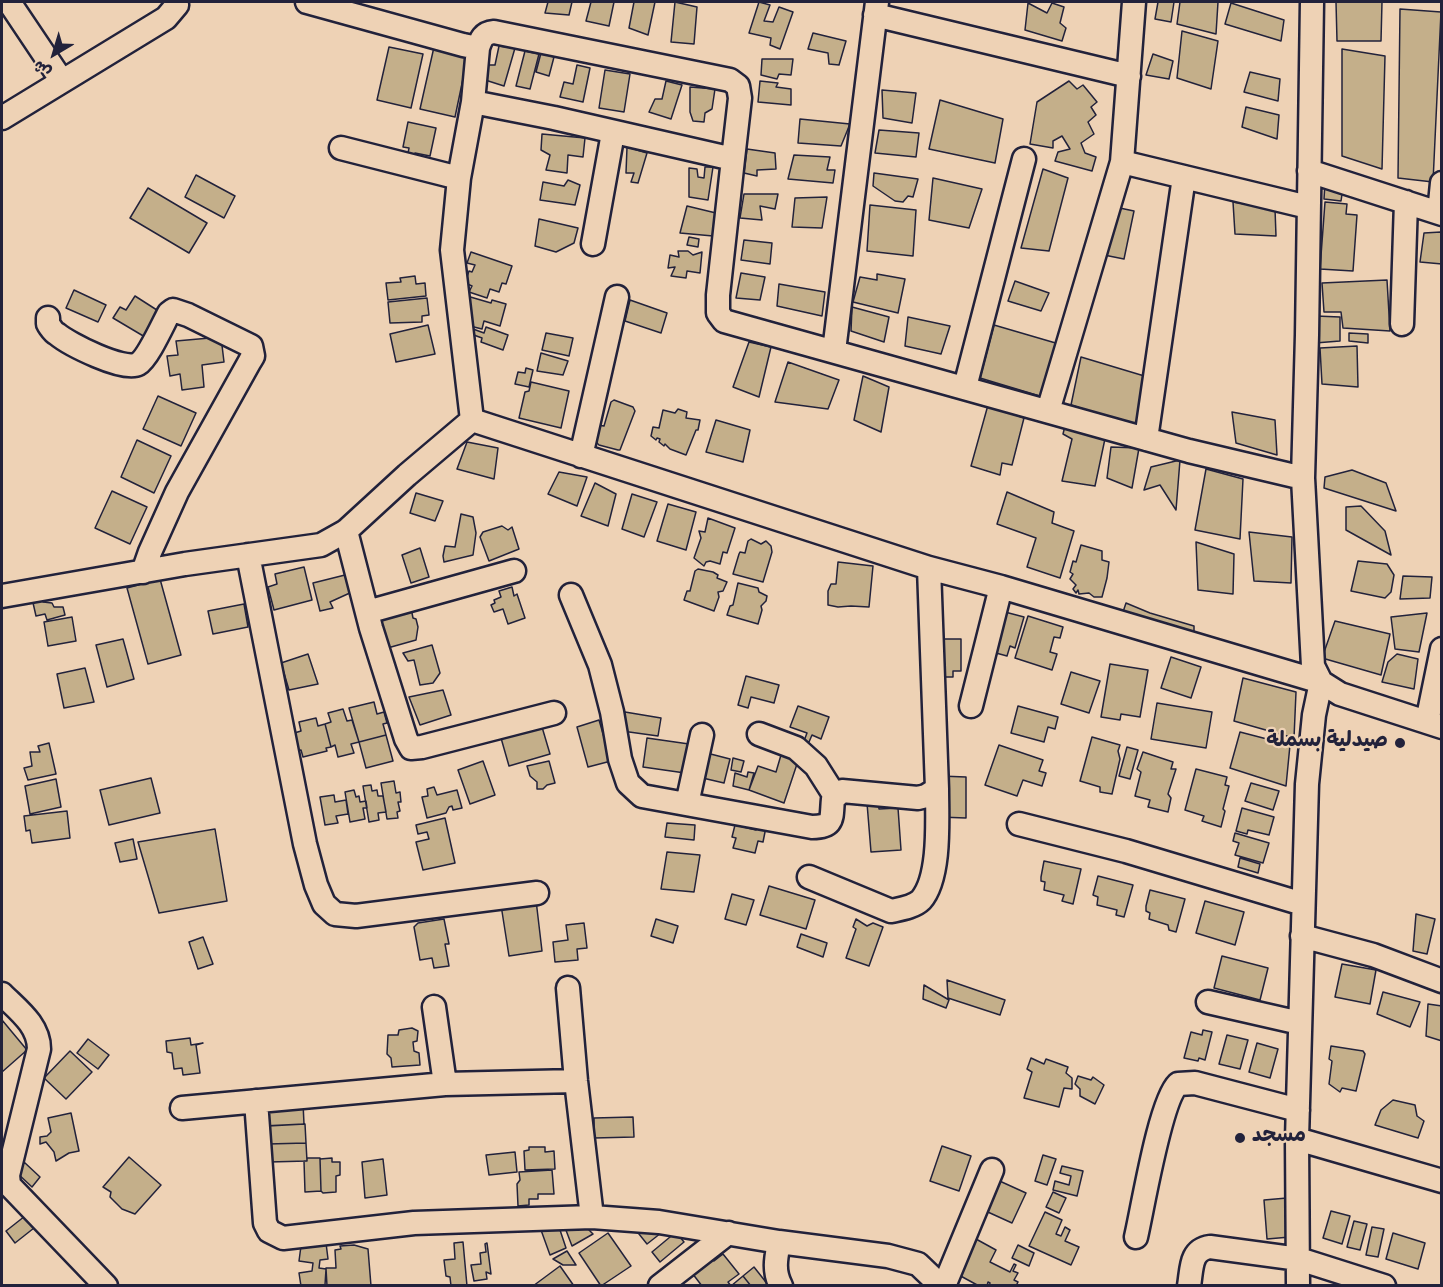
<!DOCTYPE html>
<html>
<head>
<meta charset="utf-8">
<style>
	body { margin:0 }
	#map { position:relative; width:1443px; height:1287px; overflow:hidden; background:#eed2b5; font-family:"Indie Flower","Playpen Sans Arabic",sans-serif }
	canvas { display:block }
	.frame { position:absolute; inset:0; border:3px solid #22223b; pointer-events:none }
	.north { position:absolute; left:24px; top:24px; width:60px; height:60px; -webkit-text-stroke:4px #eed2b5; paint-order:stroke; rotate:218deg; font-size:16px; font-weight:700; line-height:24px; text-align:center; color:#22223b }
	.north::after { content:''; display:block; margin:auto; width:21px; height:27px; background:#22223b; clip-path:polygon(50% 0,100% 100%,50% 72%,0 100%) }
</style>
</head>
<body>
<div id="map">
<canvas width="1443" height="1287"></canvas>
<div class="frame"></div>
<div class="north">ش</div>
</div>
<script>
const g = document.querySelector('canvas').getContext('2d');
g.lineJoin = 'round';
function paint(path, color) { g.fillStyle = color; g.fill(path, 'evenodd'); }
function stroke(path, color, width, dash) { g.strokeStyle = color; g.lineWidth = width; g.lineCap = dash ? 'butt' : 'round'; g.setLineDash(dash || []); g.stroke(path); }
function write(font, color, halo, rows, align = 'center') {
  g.font = font + ' "Indie Flower","Playpen Sans Arabic",sans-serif'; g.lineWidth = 4.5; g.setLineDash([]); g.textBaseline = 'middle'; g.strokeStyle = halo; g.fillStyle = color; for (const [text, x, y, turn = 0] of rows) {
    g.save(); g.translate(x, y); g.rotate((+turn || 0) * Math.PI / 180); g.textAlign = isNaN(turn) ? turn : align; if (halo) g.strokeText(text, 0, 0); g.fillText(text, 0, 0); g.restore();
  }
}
const building = new Path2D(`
	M548,2H572L569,15L545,13Z
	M591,2H614L609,26L586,21Z
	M634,2H655L648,35L629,28Z
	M675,2L697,7L694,44L671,42Z
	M759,2L770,5L764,21L773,22L779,7L793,12L780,49L770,45L771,38L749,33Z
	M1158,2H1174L1171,22L1155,19Z
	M1180,2H1218L1216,34L1177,24Z
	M1336,2H1382L1381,41H1337Z
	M1028,3L1047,13L1052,3L1064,7L1060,23L1066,28L1062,41L1025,30Z
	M1231,3L1284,20L1281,41L1225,24Z
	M1400,9L1441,12L1433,182L1398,178Z
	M1182,31L1218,41L1211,89L1177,78Z
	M813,33L846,41L839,65L829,64L828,53L808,49Z
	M499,46L515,48L504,86L482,79L484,65H495Z
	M389,47L423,54L411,108L377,100Z
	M434,47L468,55L455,117L420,109Z
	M1342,49L1385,56L1382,169L1342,156Z
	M525,51L539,54L530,89L516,86Z
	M541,53L554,57L549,76L536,72Z
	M1153,54L1173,61L1169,79L1146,75Z
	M762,59H793L791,75L779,74L777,79L761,75Z
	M577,65L590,68L583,102L560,97L564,82L573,84Z
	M605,70L630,74L624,112L599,108Z
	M1250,72L1280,79L1278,101L1244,92Z
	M666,81L682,85L671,119L649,112L655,99H662Z
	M760,81L778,83L776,87L791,89V105L758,102Z
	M1069,81L1077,89L1083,85L1097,102L1091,107L1096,115L1088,122L1094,134L1081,143L1085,153L1096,157L1092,171L1055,161L1058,152L1070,149L1062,136L1053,141V148L1030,144L1037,102Z
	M690,87L715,89L712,109L705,113L704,122L693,121L690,112Z
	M882,90L916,93L912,123L883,118Z
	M940,100L1003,119L995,163L929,149Z
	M1246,107L1279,115L1277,139L1242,127Z
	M800,119L850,124L841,146L798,143Z
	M408,122L436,128L430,156L415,153L414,159L407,158L409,148L403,147Z
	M879,130L919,133L916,157L875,153Z
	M542,134L585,138L583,157L568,155L567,173L546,170L550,155L541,150Z
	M627,147L647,153L638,183L631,182L634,173H626Z
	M747,149L775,153L776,169L757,170V176L744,173Z
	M794,155L830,157L827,170H835L833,183L788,179Z
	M705,167H713L708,200L689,197V168L697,169L698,177L704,178Z
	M1043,169L1068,178L1049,251L1021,248Z
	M874,173L918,179L913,197L908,196L903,202L895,201L873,186Z
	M196,175L235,196L224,218L185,197Z
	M933,178L982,189L969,228L929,220Z
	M568,180L580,185L575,205L540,200L543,182L564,186Z
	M1325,183L1343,188L1341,201L1324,199Z
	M148,188L207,223L189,253L130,218Z
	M744,194H778L775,209L760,206L762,220L740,218Z
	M827,197L822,228L792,227L795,198Z
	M1233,202L1275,209L1276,236L1235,234Z
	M1325,202L1347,204L1346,214L1357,215L1353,271L1320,269Z
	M870,205L916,210L913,256L867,251Z
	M687,206L716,213L713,236L680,233Z
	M1115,207L1134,211L1124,259L1104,255Z
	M539,219L578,228L574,243L556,252L535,246Z
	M1441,232L1442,264L1420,262L1424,233Z
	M689,237L699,239L698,247L687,245Z
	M744,240L772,243L770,264L741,260Z
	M678,251H688L693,255L702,252L700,273L687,271L686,278L671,276L675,267L668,268L670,255L679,257Z
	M471,252L512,266L506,284L502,283L499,292L490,289L487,298L469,292L472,286L465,283L469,271L472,272L475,265L467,263Z
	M741,273L765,277L760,300L736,298Z
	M877,274L905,279L898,313L853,302L860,277L877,280Z
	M415,276L416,284L425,283L426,296L388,300L386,283L401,282L400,278Z
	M1387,280L1390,331L1343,328L1341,312H1324L1322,283Z
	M1015,281L1049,293L1041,311L1008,301Z
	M779,284L825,292L822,316L777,306Z
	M74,290L106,305L98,322L66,308Z
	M135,296L160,312L145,337L113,318L120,307L126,310Z
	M467,296L491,303L492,300L506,304L500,326L484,321L482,329L466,325Z
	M427,298L429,315L422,316V322L390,323L388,302Z
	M630,300L667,313L661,333L625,321Z
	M852,307L889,317L884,342L851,331Z
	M1316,316L1340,317V341L1315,343Z
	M908,317L950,326L941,354L905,346Z
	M428,325L435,354L396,362L390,334Z
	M994,325L1059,344L1043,397L980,378Z
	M486,327L508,335L503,350L481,342L482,338L471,334L473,329L484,333Z
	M546,333L573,338L569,356L542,350Z
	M1349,333L1368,334V343L1349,341Z
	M221,337L224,362L202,365L204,387L182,390L180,374L170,376L167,356L178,355L176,341Z
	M749,342L771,347L759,397L733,387Z
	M1357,346L1358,387L1322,384L1320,348Z
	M541,353L568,361L563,375L537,371Z
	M1081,357L1151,378L1142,428L1071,405Z
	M788,362L839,380L828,409L775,402Z
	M526,368L533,370L529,387L515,384L518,372L525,373Z
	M863,376L889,387L881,432L854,420Z
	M531,382L569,391L561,428L519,418L525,392L529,391Z
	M158,396L196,413L181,446L143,429Z
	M614,400L633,407L635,411L620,450H618L599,445L593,439L597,425L604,426L611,402Z
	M988,405L1024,418L1012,465L1002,463L1000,475L971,466Z
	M678,409L687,412L686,418L700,420L698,430H696L686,455L670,449L665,444L664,446L659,442L660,439L657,438L656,440L651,436L653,427L659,428L663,410L675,413Z
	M1232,412L1275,420L1277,455L1236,443Z
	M716,420L750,430L743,462L706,452Z
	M1066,422L1106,434L1095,486L1062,481L1072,439L1063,434Z
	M137,440L171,456L154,493L121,477Z
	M467,442L498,448L494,479L457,469Z
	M1111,447L1139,448L1132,488L1107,478Z
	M1180,460L1176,510L1160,485L1144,490L1151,467Z
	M1206,469L1243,479L1240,539L1195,530Z
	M1352,470L1386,483L1396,511L1324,488L1325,477Z
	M559,472L587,477L577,506L548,494Z
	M595,483L616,494L608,526L581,516Z
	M112,491L147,507L130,544L95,528Z
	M1007,492L1054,512L1052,523L1074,531L1060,578L1027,567L1036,538L997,524Z
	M416,493L443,501L435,521L410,513Z
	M632,494L657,502L644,537L622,529Z
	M668,504L696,512L686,550L657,541Z
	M1361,506L1385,531L1391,555L1346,530V507Z
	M461,514L473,517L476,533L473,555L444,562L443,556L445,546L455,547Z
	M708,518L735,528L727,553L723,552L720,564L710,561L706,562L704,566L694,558L701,538L699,531L705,532Z
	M502,526L508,530L512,527L519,549L489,561L480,537L483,532Z
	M1249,532L1292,537L1291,583L1254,581Z
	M751,539L761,544L766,541L771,546L772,552L763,582L733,574L739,554L740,552L745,553L748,541Z
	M1196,542L1234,554L1233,594L1198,590Z
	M1081,545L1102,551V560L1109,562L1107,578L1102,597H1094L1089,593L1079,594L1078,590L1076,593L1073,589L1076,585L1070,579L1073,574L1070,572L1073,561L1076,562Z
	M420,548L429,577L411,583L402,555Z
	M1358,561L1387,564L1394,575L1391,592L1385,598L1351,591Z
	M838,562L873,566L869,607L851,606L838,607L828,605V591L831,584H836Z
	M304,567L312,600L274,610L268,587L277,584L275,574Z
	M698,569L713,572L718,575L717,578L727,582L723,591L718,592L719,597L714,611L684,600L687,591H690L695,571Z
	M345,575L352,592L330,602L333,608L320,611L313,583Z
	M1403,576L1432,577L1430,598L1400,599Z
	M160,579L181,655L148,664L127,588Z
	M738,583L758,588L759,592L767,596L766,601L761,606L762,610L758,624L727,615L730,606L733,605Z
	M512,587L514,596L517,594L525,618L508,624L503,609L494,612L491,605L495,603L494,600L501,597L499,591Z
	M40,592L43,602L52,603L54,607H63L65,615L47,620L45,614L36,616L31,594Z
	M410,603L413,618L416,619L418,627L416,640L384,649L374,614Z
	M1126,603L1150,613L1194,626V634L1122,615Z
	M244,604L248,627L213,634L208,611Z
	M1005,612L1024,617L1015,648L1010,646L1007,656L985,650Z
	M1427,613L1419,652L1395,649L1391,617Z
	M1028,616L1063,627L1060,638L1054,637L1050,652L1057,654L1052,670L1015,658Z
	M72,617L76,641L48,646L44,622Z
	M1335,621L1390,634L1381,675L1322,658Z
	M123,639L134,679L107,687L96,645Z
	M937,639H961V671H953V677H937Z
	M432,645L440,673L433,683L420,685L414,660L408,661L403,653Z
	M308,654L318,684L289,690L281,663Z
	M1397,654L1418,659L1414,689L1382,682L1388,662Z
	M1171,657L1201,667L1191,698L1161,688Z
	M1110,664L1148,670L1140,717L1121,714L1120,720L1101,717Z
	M85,668L94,702L64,708L57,674Z
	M1071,672L1100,681L1089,713L1061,704Z
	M746,676L779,685L774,703L751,697L748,708L738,705Z
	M1243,678L1296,692L1294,738L1234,721Z
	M443,690L451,715L420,725L409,697Z
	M374,702L377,714L384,712L387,723L383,724L386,735L359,742L349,708Z
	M1157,703L1212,712L1206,748L1151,739Z
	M798,706L829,717L821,739L812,735L809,742L804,741L807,733L790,727Z
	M1018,706L1058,717L1055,729L1048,727L1044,742L1011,733Z
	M343,709L347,721L352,720L359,742L351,744L354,753L338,757L335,745L331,747L325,724L331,722L328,713Z
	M625,712L661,718L658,736L622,731Z
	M316,718L318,726L325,724L331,747L326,748L327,751L303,757L301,750L295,751L291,734L301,731L299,722Z
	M599,720L611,761L588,767L577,727Z
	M542,727L550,754L509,766L501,738Z
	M1240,732L1290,745L1286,786L1230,768Z
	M386,735L393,761L366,768L359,742Z
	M1092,737L1120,745L1118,751L1120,759L1112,794L1100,792V787L1080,781Z
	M647,738L689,744L685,773L643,767Z
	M49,743L56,774L28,780L24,768L32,766L30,752H40L38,746Z
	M999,745L1043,760L1039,771L1046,773L1042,786L1023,780L1017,796L985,785Z
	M1127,747L1138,750L1130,779L1119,776Z
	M699,751L730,759L724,783L694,776Z
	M1143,752L1173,762L1171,769H1176L1168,794L1171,798L1168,812L1148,807L1150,800L1135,796L1141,772L1137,769Z
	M781,755L798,761L784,803L749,790L758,766L776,772Z
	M733,758L744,761L741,772L731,770Z
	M483,761L495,795L470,804L458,770Z
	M549,761L555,783L547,785L543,789H537V782L530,776L527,766Z
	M1196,769L1227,777L1225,785L1229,786L1223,809L1225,811L1221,827L1202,821L1204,816L1185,810Z
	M748,772L754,773L749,790L733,786L735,773L747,777Z
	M940,776L966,777V818L939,817Z
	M151,778L160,813L109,825L100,790Z
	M56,779L61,807L30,814L25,786Z
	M394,781L396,793L400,792L401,802H398L400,811L397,812L398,818L387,819L381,783Z
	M1251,783L1279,791L1273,810L1245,801Z
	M371,785L372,791L377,790L378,796H383L386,812L378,813L379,820L369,822L363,786Z
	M434,787L437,795L457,790L462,808L453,810L452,806L449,807L446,813L427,818L422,797L428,796L427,789Z
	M354,790L356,797L359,796L360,802L366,801L367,808H363L365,819L350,822L345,792Z
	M334,795L335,802L346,800L348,814L336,816L338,823L325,825L320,797Z
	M878,802L879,809L898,808L901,850L871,852L867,803Z
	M1242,808L1274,817L1269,835L1248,830L1247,834L1236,831Z
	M67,811L70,838L32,843L30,830L26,831L24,816Z
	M445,818L455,863L423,870L416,842L429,839L427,832L418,834L416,825Z
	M667,823L695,825L694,840L665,837Z
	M757,824L766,827L763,842L758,841L755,853L733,848L736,838L732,837L735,825L756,830Z
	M215,829L227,901L159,913L138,842Z
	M1235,833L1269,843L1263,863L1235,855L1239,843L1233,841Z
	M133,839L137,859L120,862L115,843Z
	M667,852L700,855L694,892L661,889Z
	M1240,858L1260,864L1258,873L1238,867Z
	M1044,861L1081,869L1073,904L1062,901L1064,895L1044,890L1045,882L1041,881V877Z
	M1098,876L1133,885L1124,917L1116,915L1117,910L1097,905L1098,897L1093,895Z
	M769,886L815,900L806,929L760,915Z
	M1150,890L1185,899L1176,932L1169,930L1168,925L1149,919L1150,913L1146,911V906Z
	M732,894L754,900L746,925L725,919Z
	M536,900L542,951L509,956L501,905Z
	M1205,901L1244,912L1235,945L1196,933Z
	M1416,914L1435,919L1427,954L1413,951Z
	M444,919L449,944H445L449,966L434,968L432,958L420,960L414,927L418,923Z
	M656,919L678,926L673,943L651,936Z
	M856,919L867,926L873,923L883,927L869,966L846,958L856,929L853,927Z
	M584,923L587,948L577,949L578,960L555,962L553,942L568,940L566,925Z
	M801,934L827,943L823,957L797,947Z
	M203,937L213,964L198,969L189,942Z
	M1222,956L1268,968L1260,1000L1214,988Z
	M1342,964L1376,970L1370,1004L1335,997Z
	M947,980L1005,1000L1000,1015L948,998Z
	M924,985L949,1000L946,1008L923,999Z
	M1383,992L1420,1002L1410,1027L1377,1014Z
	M1428,1004L1442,1006V1041L1426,1036Z
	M2,1020L27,1050L2,1072Z
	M412,1028L418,1031L417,1041L413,1042L414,1051L419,1053L420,1065L392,1067L391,1058L387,1054L388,1035H398L399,1030Z
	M1203,1030L1212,1032L1205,1060L1199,1058L1198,1061L1184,1058L1191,1032L1202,1035Z
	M1227,1035L1248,1040L1240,1069L1219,1064Z
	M190,1038L191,1045L203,1043L196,1045L200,1073L183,1075L182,1068L174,1069L172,1053L167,1052L166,1041Z
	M88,1039L109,1055L98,1069L77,1053Z
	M1257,1043L1278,1049L1270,1078L1249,1072Z
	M1331,1046L1363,1051L1365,1054L1356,1091L1342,1088L1340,1092L1329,1084L1332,1061L1329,1059Z
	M70,1051L92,1072L66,1099L44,1078Z
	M1031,1058L1044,1064L1046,1059L1068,1067L1066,1073L1072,1078V1089L1064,1088L1059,1107L1024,1098L1032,1072L1027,1069Z
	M1078,1076L1091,1080L1093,1077L1104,1085L1095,1104L1080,1096V1089L1075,1084Z
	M1393,1100L1415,1105L1417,1116L1424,1121L1418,1138L1375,1125L1381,1110Z
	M303,1103L304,1124L263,1126L262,1105Z
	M71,1113L79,1151L69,1153L56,1161L54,1152L46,1142L40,1144V1137L47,1136L51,1132L48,1118Z
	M633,1117L634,1137L594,1138V1118Z
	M305,1124L306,1143L268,1144V1126Z
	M306,1143L307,1161L269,1162L268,1144Z
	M942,1146L971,1156L959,1191L930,1181Z
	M529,1147H545V1152L554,1151L555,1169L525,1170L524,1151L529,1150Z
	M515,1152L517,1172L489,1175L486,1155Z
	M1043,1155L1056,1159L1047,1185L1035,1181Z
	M129,1157L161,1185L135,1214L122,1209L110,1197L111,1192L103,1187Z
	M307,1158H320L321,1191L305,1192L304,1161H307Z
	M332,1158V1162H340V1175L336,1176V1192L323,1193L321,1191L320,1159Z
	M383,1159L387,1195L365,1198L362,1162Z
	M24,1162L40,1177L32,1187L15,1171Z
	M1062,1166L1083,1171L1077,1196L1053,1190L1055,1181L1069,1185L1071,1176L1060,1173Z
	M552,1170L554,1194H538V1199H529V1205L518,1206L517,1184L520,1180L519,1172Z
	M993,1178L1026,1193L1012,1223L979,1208Z
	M1053,1192L1066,1198L1059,1213L1046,1207Z
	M1287,1198L1290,1237L1267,1239L1264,1200Z
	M1331,1211L1350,1216L1342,1244L1323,1238Z
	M1045,1212L1062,1220L1056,1234L1061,1236L1065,1227L1070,1230L1065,1241L1079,1247L1071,1265L1029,1246Z
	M25,1216L34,1228L15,1243L6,1231Z
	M580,1221L593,1234L572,1246L564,1225Z
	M1354,1221L1367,1224L1360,1250L1347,1247Z
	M631,1224L661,1233L647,1244Z
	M559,1227L566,1248L550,1255L541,1230Z
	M1372,1227L1384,1229L1378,1257L1366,1255Z
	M676,1232L684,1242L660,1262L652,1252Z
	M608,1233L631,1266L601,1286L579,1253Z
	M1393,1233L1425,1243L1418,1269L1386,1259Z
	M976,1239L996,1250L990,1262L1010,1272L1014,1264L1016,1265L1013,1271L1018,1273L1014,1280L1018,1282L1016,1286H989L990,1283L988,1282L987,1286H979L957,1274Z
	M463,1242L467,1286H451L450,1277L446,1276L444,1260L455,1259L454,1243Z
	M326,1243L328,1259L320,1260L319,1268L326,1269L325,1285L301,1286L299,1273L312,1271L313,1263L299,1261L301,1246Z
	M487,1243L491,1274L486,1272L487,1279L474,1281L471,1265L481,1264L480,1253L486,1252L485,1244Z
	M354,1245L368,1249L371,1286H327L326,1268H336L335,1250L341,1249L340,1246Z
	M1018,1245L1034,1253L1029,1266L1012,1258Z
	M567,1251L576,1265H563L553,1259Z
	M709,1254L714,1261L723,1254L739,1274L728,1282L731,1286H702L689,1269Z
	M560,1266L574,1286H533Z
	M754,1267L769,1286H751L743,1276Z
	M743,1276L751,1286H731Z`);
const minor = new Path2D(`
	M9,2L62,81
	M1312,2L1307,335L1303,478L1313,666L1321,682L1340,694L1442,727
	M875,15L1129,76
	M478,48C481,39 483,33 494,32L730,80L738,86L740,98L733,159
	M473,102L554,118L733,159L718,295V313L724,321L1189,451L1303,478
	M2,118L166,18L177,5L176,2
	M341,148L459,178
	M1122,162L1134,2
	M1309,171L1442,214
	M1439,213L1442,183
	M593,244L613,133
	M48,318V324C51,328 53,332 57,334C69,344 124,372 138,364C148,358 163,324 169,313L173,310L188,315L251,346L253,356L250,361L177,492L150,552L143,572
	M1402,324L1406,202
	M834,351L877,2
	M965,387L1024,159
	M1048,411L1122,162L1308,207
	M472,420L929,568L1001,587L1321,682L1314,715L1307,784L1297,1139L1298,1286
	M1146,439L1184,177
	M581,456L617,297
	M346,531L371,628L406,739L411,748L422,747L554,713
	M248,555L305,844L316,885L324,904L335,914L356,916L537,893
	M571,595L600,665L612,712L620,759L628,783L642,796L812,827C835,827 831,818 833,799L842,791L918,798L926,796L937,789L929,568
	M2,596L185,564L321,545L346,531L407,475L472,420L452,250L459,178L473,102L478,48L463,45L307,2
	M367,612L514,571
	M971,706L1001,587
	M1427,722L1442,649
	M759,734L796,748L816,766L835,796
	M687,804L702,735
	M1019,824L1126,851L1303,904
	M809,877L891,911C900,909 914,907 921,900C941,877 937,818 937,789
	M1302,936L1373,955L1442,981
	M568,988L576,1081L592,1217
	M2,994C18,1010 39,1025 39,1049L8,1175L9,1185L106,1286
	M1208,1002L1300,1023
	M434,1007L445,1084
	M256,1101L265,1223L269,1231L283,1238L414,1223L592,1217L659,1222L779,1242L888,1256L918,1264L941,1286
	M182,1108L445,1084L576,1081
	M1297,1139L1442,1181
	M1136,1237C1143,1207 1160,1101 1178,1084L1195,1083L1298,1110
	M779,1242C776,1258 773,1271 781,1286
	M660,1286L728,1233
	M944,1286L992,1170
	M1189,1286C1192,1268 1190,1250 1210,1247L1299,1259L1384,1286`);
const markers = [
	[1400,743,6,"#22223b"],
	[1240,1138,6,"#22223b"]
];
const poiNames = [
	["صيدلية بسملة",1388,743],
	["مسجد",1252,1138,"left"]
];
paint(building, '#c4af8a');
stroke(building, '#22223b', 1.5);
stroke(minor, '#22223b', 27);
stroke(minor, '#eed2b5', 22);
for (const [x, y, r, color] of markers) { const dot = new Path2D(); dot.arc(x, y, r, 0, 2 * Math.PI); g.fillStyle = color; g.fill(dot); stroke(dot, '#eed2b5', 2); }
write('bold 21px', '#22223b', '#eed2b5', poiNames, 'right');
</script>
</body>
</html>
